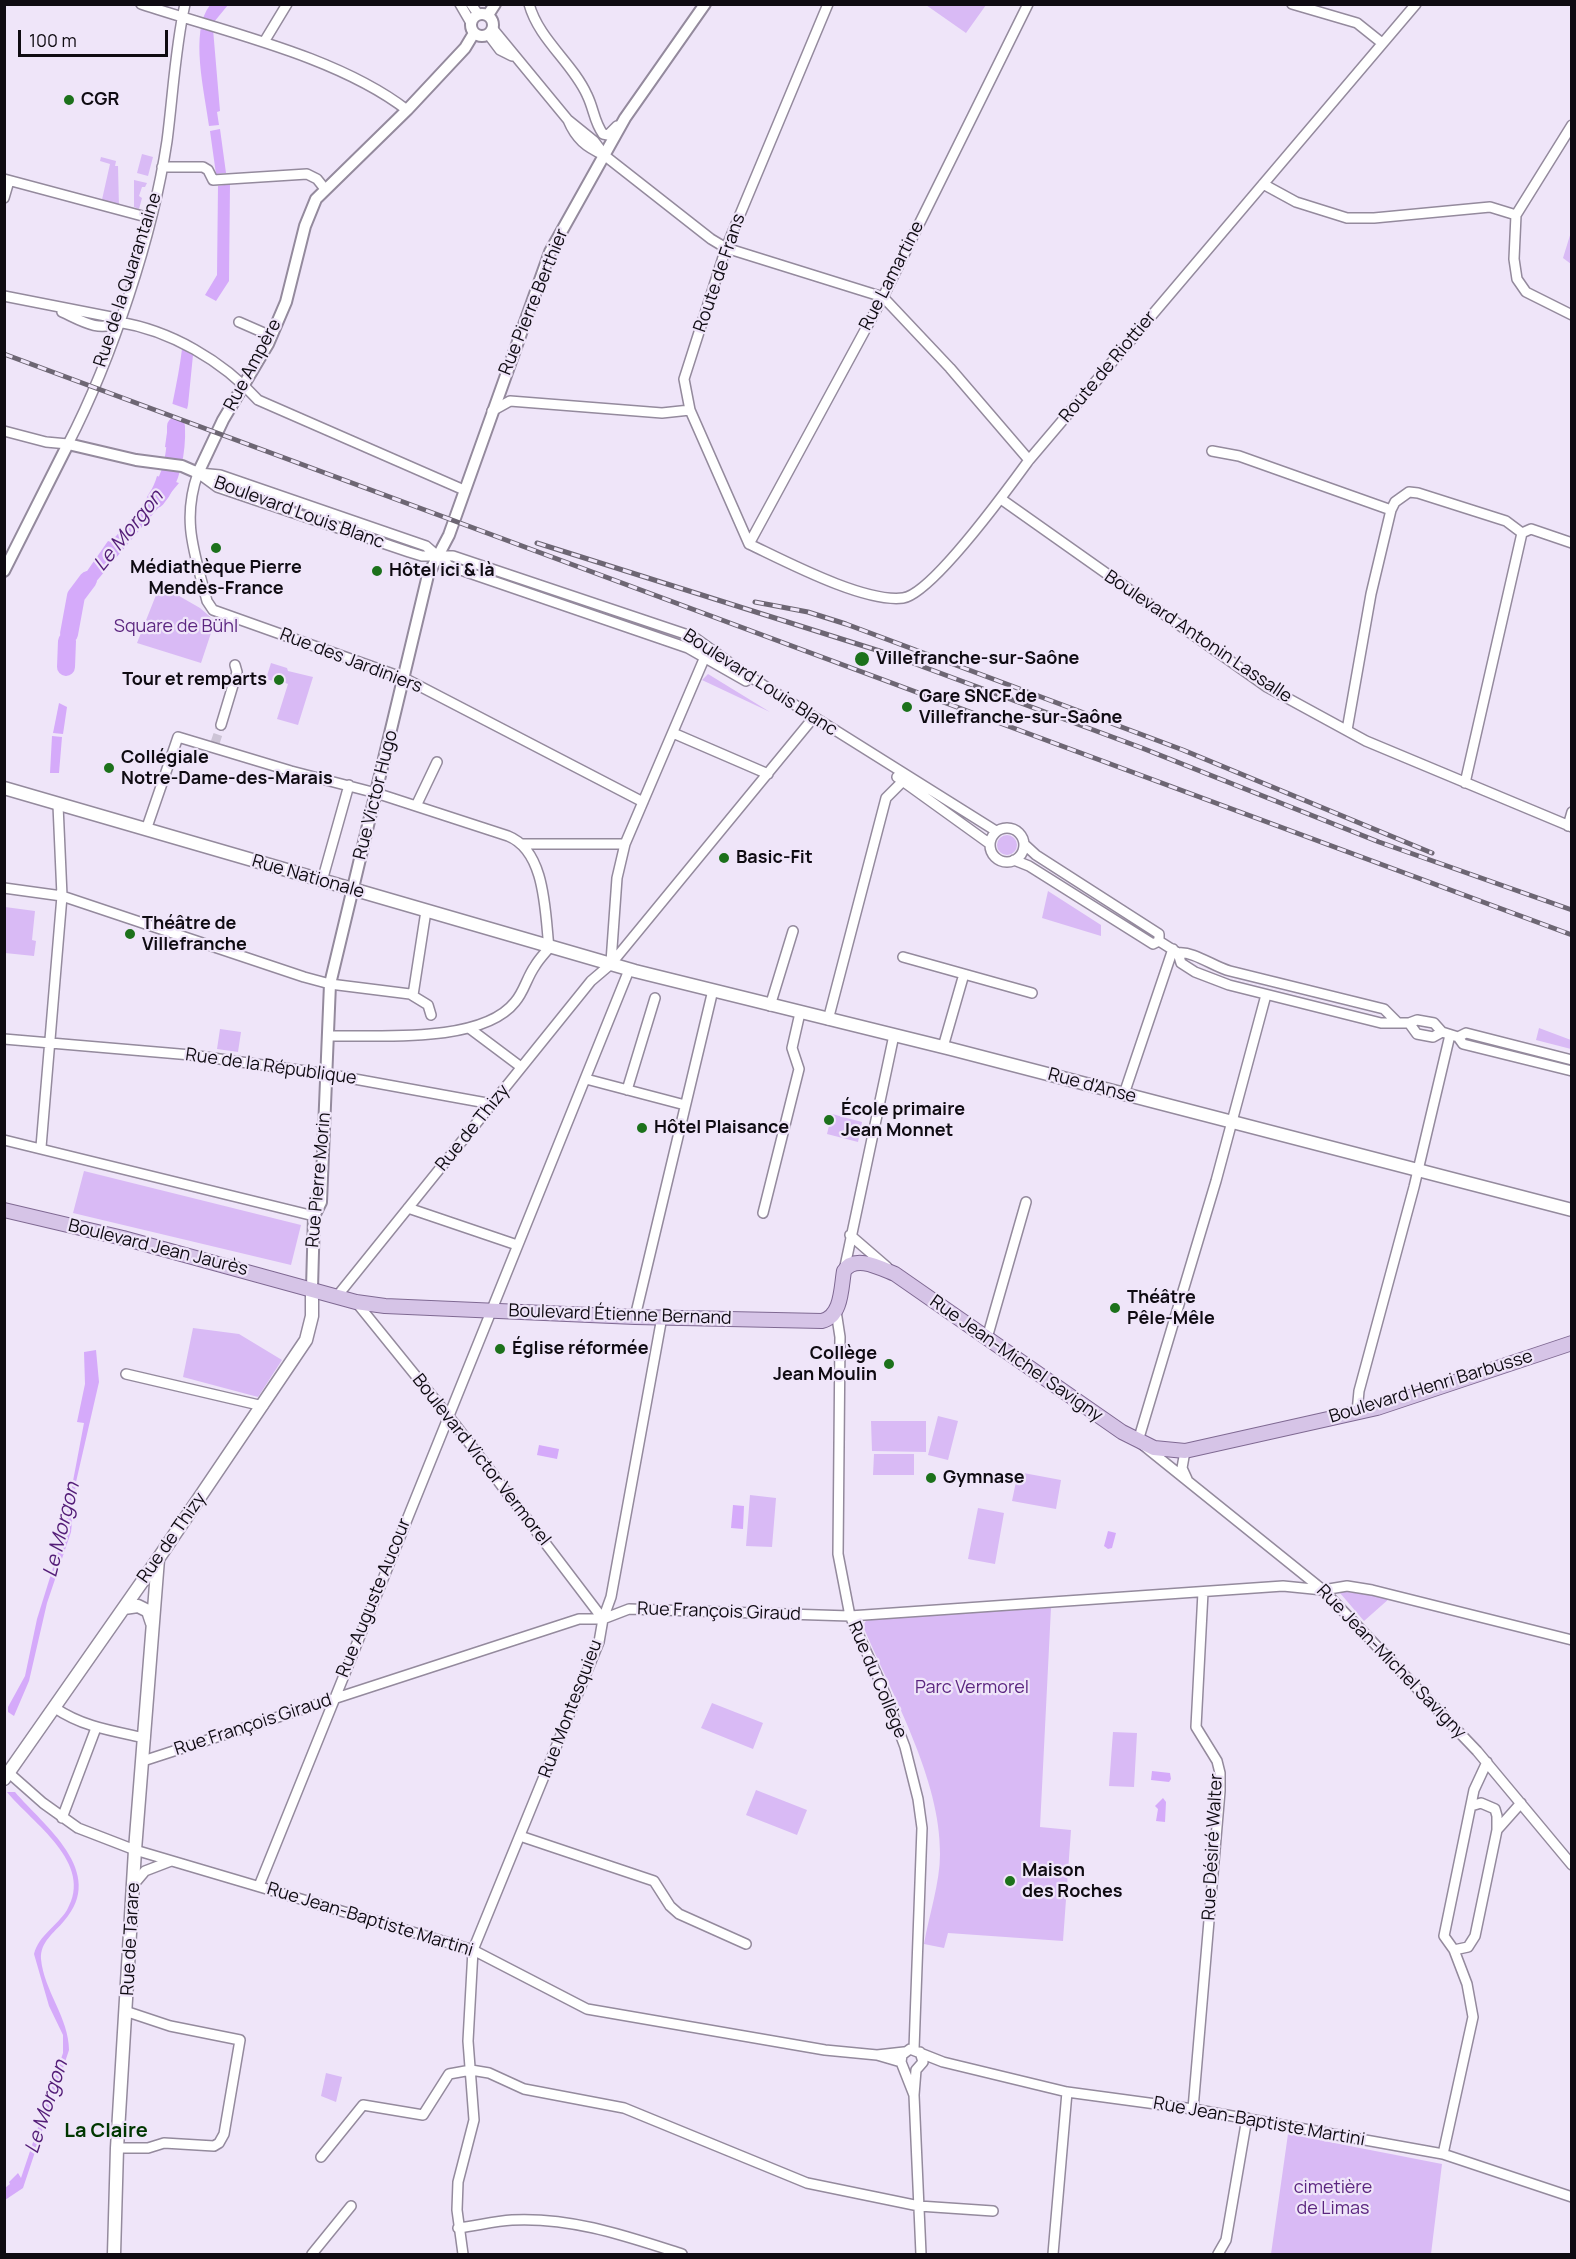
<!DOCTYPE html>
<html>
<head>
<meta charset="utf-8">
<style>
	body { margin:0 }
	#map { position:relative; width:1576px; height:2259px; overflow:hidden; background:#efe5f9; font-family:Manrope,sans-serif }
	canvas { display:block }
	.frame { position:absolute; inset:0; border:6px solid #0f0b12; pointer-events:none }
	.scale { position:absolute; left:18px; top:30px; width:150px; height:27px; box-sizing:border-box; border:3px solid #0f0b12; border-top:0; padding-left:8px; font-size:18px; line-height:21px; white-space:nowrap; color:#0f0b12; -webkit-text-stroke:4px #efe5f9; paint-order:stroke }
</style>
</head>
<body>
<div id="map">
<canvas width="1576" height="2259"></canvas>
<div class="frame"></div>
<div class="scale">100 m</div>
</div>
<script>
const g = document.querySelector('canvas').getContext('2d');
g.lineJoin = 'round';
function paint(path, color) { g.fillStyle = color; g.fill(path, 'evenodd'); }
function stroke(path, color, width, dash) { g.strokeStyle = color; g.lineWidth = width; g.lineCap = dash ? 'butt' : 'round'; g.setLineDash(dash || []); g.stroke(path); }
function write(font, color, halo, rows, align = 'center') {
  g.font = font + ' Manrope,sans-serif'; g.lineWidth = 4.5; g.setLineDash([]); g.textBaseline = 'middle'; g.strokeStyle = halo; g.fillStyle = color; for (const [text, x, y, turn = 0] of rows) {
    g.save(); g.translate(x, y); g.rotate((+turn || 0) * Math.PI / 180); g.textAlign = isNaN(turn) ? turn : align; if (halo) g.strokeText(text, 0, 0); g.fillText(text, 0, 0); g.restore();
  }
}
const green = new Path2D(`
	M926,5H986L966,33Z
	M142,154L153,157L148,176L137,173Z
	M101,157L116,161L115,166H118L119,208L101,204L110,164L100,161Z
	M134,180L147,183L145,187H142L139,196L142,198L139,209L134,207Z
	M1571,232V264L1563,258Z
	M160,585L200,608L215,621L201,663L137,643Z
	M271,663L287,668L288,671L313,677L298,725L277,719L288,684L283,682L280,676L274,681L266,679Z
	M708,674L770,712L702,680Z
	M997 845a10 10 0 1 1 20 0a10 10 0 1 1-20 0Z
	M1048,891L1101,925V936L1042,918Z
	M5,907L35,911L32,940L36,941L34,956L5,953Z
	M1539,1028L1571,1040V1049L1536,1040Z
	M220,1029L241,1032L238,1052L217,1049Z
	M832,1114L862,1122L858,1142L827,1134Z
	M84,1171L301,1225L291,1265L73,1213Z
	M193,1328L239,1334L282,1360L258,1397L183,1377Z
	M938,1416L958,1421L948,1460L928,1455Z
	M871,1421H926V1452L872,1451Z
	M874,1454H914V1475H873Z
	M1018,1472L1061,1480L1056,1509L1012,1501Z
	M750,1495L776,1498L772,1547L746,1546Z
	M978,1508L1004,1513L995,1564L968,1559Z
	M1341,1591L1390,1598L1364,1621L1340,1593Z
	M1051,1608L1040,1827L1071,1830L1063,1941L948,1933L944,1948L924,1944C929,1915 940,1883 940,1854C941,1780 892,1695 863,1626L867,1619Z
	M712,1703L763,1723L753,1749L701,1728Z
	M1113,1732L1137,1733L1134,1787L1109,1786Z
	M756,1790L807,1810L797,1835L746,1815Z
	M326,2073L342,2077L336,2102L321,2096Z
	M1288,2134L1442,2164L1431,2254H1271Z`);
const water = new Path2D(`
	M210,5H228L214,22L213,29L220,111L217,112L219,125L209,126C205,93 189,32 210,5Z
	M220,129L226,173L216,174L210,131Z
	M230,184L229,281L216,301L205,295L217,275L218,186Z
	M182,349L193,355L188,405L181,433L183,451L165,447C169,414 178,383 182,349Z
	M157,476L179,483L84,596L80,606L71,594L108,541L111,542C127,523 150,501 157,476Z
	M59,703L67,707L63,734L53,733Z
	M52,736L62,737L59,773H50Z
	M96,1350L99,1382L76,1482L71,1532L47,1603L29,1681L14,1716L8,1712V1707L25,1676L37,1619L62,1539L84,1423L77,1422L85,1384L84,1352Z
	M539,1445L559,1449L557,1459L537,1455Z
	M733,1505L744,1506L743,1529L731,1528Z
	M1108,1531L1116,1533L1112,1548L1108,1549L1104,1546Z
	M1152,1771L1170,1773L1171,1779L1169,1782L1151,1780Z
	M7,1792H15C43,1825 108,1872 64,1921C54,1933 40,1942 41,1959C44,1991 69,2018 69,2050L23,2188L5,2200V2188L10,2184L9,2182L18,2173L21,2178L63,2053V2035L49,2006L34,1954C39,1935 57,1926 67,1910C95,1863 32,1823 7,1792Z
	M1163,1798L1166,1802L1165,1822L1156,1821L1158,1809L1155,1806Z`);
const pier = new Path2D(`
	M170,403L190,410L186,425L180,424L185,426L184,431L164,422Z`);
const river = new Path2D(`
	M156,499C172,480 177,451 176,426
	M69,634L76,596L88,580
	M66,667L67,641`);
const minorTunnel = new Path2D(`
	M215,743L221,725`);
const minor = new Path2D(`
	M141,4C225,32 337,56 407,110
	M460,4L471,23
	M471,4L478,14
	M529,4C539,40 572,62 587,95C594,109 594,122 603,134L608,135L617,126
	M1292,4L1357,23L1382,43
	M493,29L568,120L594,141L603,153
	M488,34L500,50L512,56
	M264,42L287,4
	M568,120C576,139 586,147 604,155L711,239L726,248L883,297L950,368L1029,460
	M1572,125L1516,215L1514,259L1517,279L1526,292L1572,315
	M162,167H203L208,170L213,180L307,174L317,179L325,189
	M4,179L150,218
	M1263,184L1296,202L1347,218H1374L1490,207L1516,215
	M4,198L9,181
	M4,296L111,317L118,322C170,330 223,361 258,400L464,490
	M62,312C80,320 99,333 118,322
	M239,322L271,336
	M492,411L510,401L662,413L690,410
	M4,431L46,442L68,444C112,359 153,235 167,141C173,95 175,49 185,4
	M1212,451L1239,456L1391,510
	M198,473L217,487L409,552L422,556H453L694,637L744,673L996,831
	M198,473C181,521 195,554 207,601L213,610L404,678L643,802
	M199,473L220,475L426,546L449,566L688,648L746,681
	M1001,499L1267,687L1366,741L1572,827
	M1522,533L1531,529L1572,543
	M749,544C785,561 864,603 903,598C932,594 1010,486 1029,460L1416,4
	M749,544L883,297L1028,4
	M749,544L690,410L684,379L726,248L828,4
	M221,725L237,672L235,665
	M1347,730L1371,594L1391,510L1395,502L1409,492L1418,493L1506,521L1522,533
	M673,733L768,774
	M897,777L990,844
	M1465,783L1522,533
	M416,806L437,762
	M1568,826L1572,812
	M990 845a17 17 0 1 1 34 0a17 17 0 1 1-34 0Z
	M146,830L178,737L291,771L376,793L508,836C546,851 545,913 549,948C545,953 539,959 535,966C527,977 524,992 515,1002C482,1044 377,1035 329,1036
	M523,844H625
	M1024,844L1036,855L1159,934V941
	M1014,860L1029,866L1153,944L1159,941L1178,953L1181,963L1195,972L1229,985L1381,1023H1409L1417,1020L1434,1023L1442,1032L1458,1037L1463,1044L1572,1071
	M322,881L349,785
	M4,888L62,896L304,977L330,984L410,994L428,1005L431,1015
	M1178,953C1194,951 1214,967 1230,971L1384,1009L1397,1022
	M903,957L1032,993
	M611,962L617,878L625,844L707,652
	M413,995L426,911
	M1266,995L1216,1181L1138,1441L1323,1590L1477,1751L1572,1865
	M770,1006L793,931
	M828,1020L886,798L903,781
	M1409,1023L1417,1034L1433,1037L1442,1032
	M469,1028L521,1067
	M1458,1037L1466,1033L1572,1060
	M4,1039L191,1055L327,1074L492,1104
	M943,1047L964,974
	M586,1079L685,1105
	M627,1090L655,998
	M1124,1094L1173,949
	M4,1140L314,1216
	M41,1147L62,896L58,805
	M408,1208L517,1245
	M763,1213L799,1069L792,1048L800,1013
	M850,1235L887,1267
	M844,1271L894,1035
	M338,1295L591,981L611,964L814,717
	M356,1302L454,1423L603,1619
	M836,1311L840,1337L838,1554L850,1616L882,1686L905,1747L918,1799L922,1828L914,2049
	M635,1317L713,990
	M987,1338L1026,1202
	M126,1374L263,1406
	M1357,1412L1359,1391L1414,1187L1450,1035
	M1185,1451L1182,1468L1187,1479
	M55,1708C83,1727 113,1731 145,1738
	M143,1761L579,1619H603L629,1609L850,1616L1283,1586L1323,1590L1347,1586L1372,1590L1572,1640
	M9,1773L43,1803L78,1828L135,1850L473,1950L587,2009L825,2050L877,2055
	M1471,1806L1481,1803L1495,1809L1497,1816V1830
	M62,1818L96,1728
	M520,1836L654,1881L670,1906L679,1914L746,1944
	M134,1884L145,1871L171,1861
	M259,1886L629,970
	M1454,1950L1468,1947L1475,1936L1497,1830L1521,1803
	M920,2052L923,2062L916,2070L914,2095L921,2254
	M901,2062L877,2055L904,2052
	M914,2095L901,2062L902,2055L910,2049L943,2062L1067,2092L1193,2109L1443,2154L1572,2197
	M1193,2109L1220,1791V1773L1217,1761L1196,1727L1203,1592
	M117,2148H148L164,2143L214,2146L219,2143L224,2134L240,2040L170,2026L128,2012
	M1443,2154L1473,2017L1467,1984L1454,1950L1444,1936L1474,1790L1487,1762
	M321,2157L363,2105L423,2115L449,2074L471,2070L489,2073L524,2089L624,2108L807,2183L919,2206L993,2211
	M458,2228C476,2226 494,2221 512,2220C572,2217 626,2236 682,2254
	M312,2254L351,2206
	M463,2254L457,2210L458,2182L474,2120L468,2041L473,1950L599,1642L603,1619L611,1597L662,1317
	M1053,2254L1067,2092
	M1218,2254L1226,2240L1247,2118`);
const tertiary = new Path2D(`
	M471 25a11 11 0 1 1 22 0a11 11 0 1 1-22 0Z
	M488,15L495,4
	M4,571L68,444L136,460L182,466L198,473L223,420L268,344L286,302L305,226L316,199L407,110L465,48L474,33
	M312,1288L314,1216L321,1202L330,984L428,575L449,535L550,252L625,118L705,4`);
const secondary = new Path2D(`
	M4,788L635,971L951,1049L1572,1210
	M124,1608L138,1606L148,1611L152,1623
	M4,1779L158,1559L306,1340L312,1316V1288
	M114,2254L117,2148L135,1850L158,1559`);
const primary = new Path2D(`
	M4,1210L123,1238L356,1302L385,1306L635,1317L822,1321C842,1316 841,1288 844,1271C855,1254 880,1268 895,1274L1122,1432L1154,1448L1185,1451L1377,1408L1572,1343`);
const rail = new Path2D(`
	M4,354L1572,935
	M537,543L886,653L1142,748L1379,842L1572,910
	M755,602L808,612L846,624L1183,750L1432,853`);
const markers = [
	[69,100,6,"#1c711b"],
	[216,548,6,"#1c711b"],
	[377,571,6,"#1c711b"],
	[862,659,8,"#1c711b"],
	[279,680,6,"#1c711b"],
	[907,707,6,"#1c711b"],
	[109,768,6,"#1c711b"],
	[724,858,6,"#1c711b"],
	[130,934,6,"#1c711b"],
	[829,1120,6,"#1c711b"],
	[642,1128,6,"#1c711b"],
	[1115,1308,6,"#1c711b"],
	[500,1349,6,"#1c711b"],
	[889,1364,6,"#1c711b"],
	[931,1478,6,"#1c711b"],
	[1010,1881,6,"#1c711b"]
];
const poiNames = [
	["CGR",81,100],
	["Médiathèque Pierre",216,568,"center"],
	["Mendès-France",216,589,"center"],
	["Hôtel ici & là",389,571],
	["Villefranche-sur-Saône",876,659],
	["Tour et remparts",267,680,"right"],
	["Gare SNCF de",919,697],
	["Villefranche-sur-Saône",919,718],
	["Collégiale",121,758],
	["Notre-Dame-des-Marais",121,779],
	["Basic-Fit",736,858],
	["Théâtre de",142,924],
	["Villefranche",142,945],
	["École primaire",841,1110],
	["Jean Monnet",841,1131],
	["Hôtel Plaisance",654,1128],
	["Théâtre",1127,1298],
	["Pêle-Mêle",1127,1319],
	["Église réformée",512,1349],
	["Collège",877,1354,"right"],
	["Jean Moulin",877,1375,"right"],
	["Gymnase",943,1478],
	["Maison",1022,1871],
	["des Roches",1022,1892]
];
const streetNames = [
	["Route de Frans",720,273,-71],
	["Rue Lamartine",892,276,-63],
	["Rue de la Quarantaine",128,280,-72],
	["Rue Pierre Berthier",534,302,-68],
	["Rue Ampère",253,365,-62],
	["Route de Riottier",1108,367,-50],
	["Boulevard Louis Blanc",299,513,20],
	["Boulevard Antonin Lassalle",1198,637,34],
	["Rue des Jardiniers",351,661,21],
	["Boulevard Louis Blanc",760,683,33],
	["Rue Victor Hugo",376,795,-76],
	["Rue Nationale",308,877,16],
	["Rue de la République",271,1067,8],
	["Rue d'Anse",1092,1086,15],
	["Rue de Thizy",473,1128,-51],
	["Rue Pierre Morin",319,1180,-85],
	["Boulevard Jean Jaurès",158,1248,14],
	["Boulevard Étienne Bernand",620,1315,2],
	["Rue Jean-Michel Savigny",1016,1359,35],
	["Boulevard Henri Barbusse",1431,1387,-17],
	["Boulevard Victor Vermorel",481,1460,52],
	["Rue de Thizy",172,1538,-55],
	["Rue Auguste Aucour",374,1598,-68],
	["Rue François Giraud",719,1612,2],
	["Rue Jean-Michel Savigny",1391,1662,46],
	["Rue du Collège",877,1680,67],
	["Rue Montesquieu",571,1709,-69],
	["Rue François Giraud",253,1725,-18],
	["Rue Désiré Walter",1213,1847,-87],
	["Rue Jean-Baptiste Martini",370,1920,17],
	["Rue de Tarare",131,1939,-87],
	["Rue Jean-Baptiste Martini",1259,2122,10]
];
const parkNames = [
	["Square de Bühl",176,627],
	["Parc Vermorel",972,1688],
	["cimetière",1333,2188],
	["de Limas",1333,2209]
];
const waterNames = [
	["Le Morgon",129,531,-51],
	["Le Morgon",62,1530,-76],
	["Le Morgon",47,2107,-72]
];
const neighbourhoodNames = [
	["La Claire",106,2131]
];
paint(green, '#d9baf5');
paint(water, '#d5aafa');
paint(pier, '#efe5f9');
stroke(river, '#d5aafa', 18);
stroke(minorTunnel, '#cdc4d6', 9, [9, 4.5]);
stroke(minor, '#948a9d', 12);
stroke(tertiary, '#948a9d', 14);
stroke(secondary, '#948a9d', 15);
stroke(primary, '#7f6992', 16);
stroke(minor, '#fff', 9);
stroke(tertiary, '#fff', 10);
stroke(secondary, '#fff', 12);
stroke(primary, '#d6c4e7', 14);
stroke(rail, '#6d6673', 5);
stroke(rail, '#efe5f9', 3, [9]);
for (const [x, y, r, color] of markers) { const dot = new Path2D(); dot.arc(x, y, r, 0, 2 * Math.PI); g.fillStyle = color; g.fill(dot); stroke(dot, '#efe5f9', 2); }
write('bold 18px', '#0f0b12', '#efe5f9', poiNames, 'left');
write('18px', '#0f0b12', '#efe5f9', streetNames);
write('18px', '#5c2680', '#efe5f9', parkNames);
write('italic 20px', '#531c77', '#efe5f9', waterNames);
write('bold 20px', '#003700', '#efe5f9', neighbourhoodNames);
</script>
</body>
</html>
